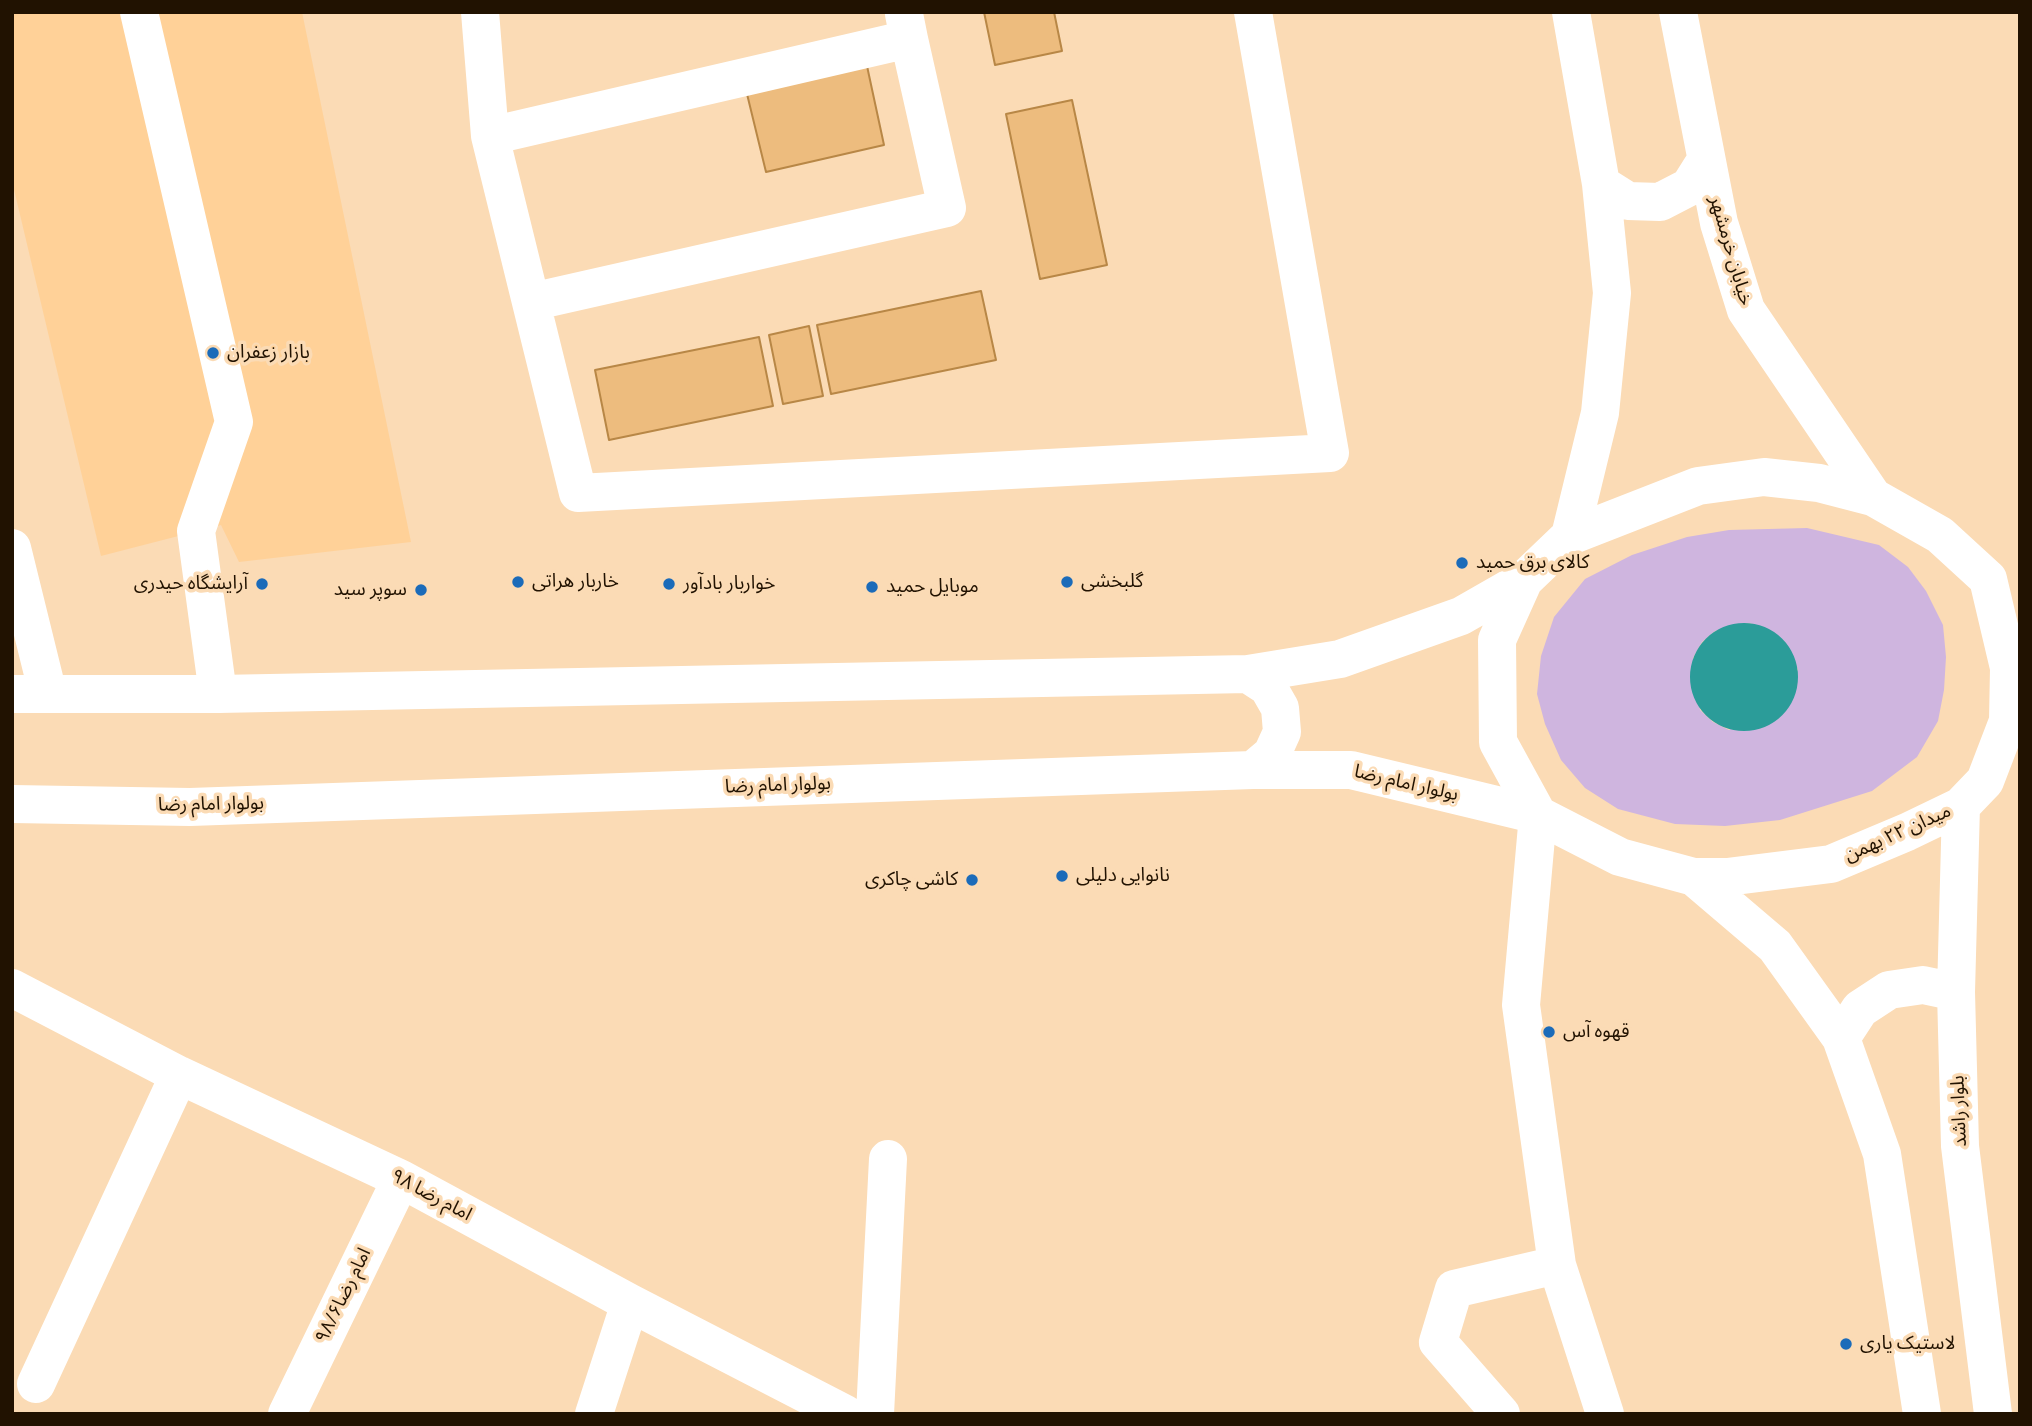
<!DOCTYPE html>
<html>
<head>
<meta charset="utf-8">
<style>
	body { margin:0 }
	#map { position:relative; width:2032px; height:1426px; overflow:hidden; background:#fbdbb5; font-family:"Titillium Web",sans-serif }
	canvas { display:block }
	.frame { position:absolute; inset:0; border:14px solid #211201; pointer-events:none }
</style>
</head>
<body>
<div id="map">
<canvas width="2032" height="1426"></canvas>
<div class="frame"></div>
</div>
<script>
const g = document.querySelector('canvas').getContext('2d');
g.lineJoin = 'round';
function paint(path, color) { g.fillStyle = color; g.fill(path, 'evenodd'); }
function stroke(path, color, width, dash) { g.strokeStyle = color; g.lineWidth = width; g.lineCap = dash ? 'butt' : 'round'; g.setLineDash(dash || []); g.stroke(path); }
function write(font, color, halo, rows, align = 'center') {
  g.font = font + ' "Titillium Web","Noto Sans Arabic",sans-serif'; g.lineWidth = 7; g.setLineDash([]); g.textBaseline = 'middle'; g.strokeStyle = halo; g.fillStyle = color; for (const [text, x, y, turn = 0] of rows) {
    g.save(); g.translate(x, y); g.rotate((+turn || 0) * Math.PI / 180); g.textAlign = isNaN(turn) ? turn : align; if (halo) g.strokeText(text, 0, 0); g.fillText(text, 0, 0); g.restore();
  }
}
const built = new Path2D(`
	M12,12H302L411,542L239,562L221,525L101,556L12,181Z`);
const green = new Path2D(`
	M1807,528L1879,545L1908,567L1926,591L1943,625L1946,657L1944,690L1938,721L1917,757L1872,791L1780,820L1725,826L1675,824L1618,809L1585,788L1561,760L1545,724L1537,694L1541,656L1554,617L1585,579L1632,555L1687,537L1729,530ZM1749,623C1778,631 1789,642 1798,670L1729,730L1713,722L1700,710L1693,658L1702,642L1715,631Z`);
const water = new Path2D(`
	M1690 677a54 54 0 1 1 108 0a54 54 0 1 1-108 0Z`);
const building = new Path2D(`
	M984,12H1054L1062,51L995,65Z
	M867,66L884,145L766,172L747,94Z
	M1072,100L1107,265L1040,279L1006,114Z
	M981,291L996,360L831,394L817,325Z
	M809,326L823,396L783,404L769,335Z
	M759,337L773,406L609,440L595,370Z`);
const minor = new Path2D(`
	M139,12L234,422L196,531L218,694
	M480,12L490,136L909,39L904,14
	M490,136L578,493L1330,453L1253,12
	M531,302L947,208L909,39
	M12,548L48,694
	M1538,815L1521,1005L1557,1265L1605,1414
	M12,988L179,1075L401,1179L630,1303L845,1414
	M36,1384L179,1075
	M287,1414L401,1179
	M594,1414L630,1303
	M875,1414L888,1159
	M1501,1414L1438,1342L1454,1289L1557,1265`);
const major = new Path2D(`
	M1678,12L1719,223L1746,310L1873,497
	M1601,184L1628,201L1660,202L1689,187L1706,160
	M1764,477L1819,483L1873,497L1940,535L1988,579L2009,668L2008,721L1985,781L1961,806L1907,832L1831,864L1727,877H1694L1620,857L1538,815L1498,742L1497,640L1524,580L1570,536L1698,486Z
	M1570,536L1600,413L1612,293L1601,184L1571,12
	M1248,674L1268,687L1280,708L1282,732L1272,754L1253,770
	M12,694H218L1248,674L1340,659L1461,616L1524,580
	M12,804L190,807L1253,770H1351L1538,815
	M1961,806L1956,992L1960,1146L1993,1414
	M1694,877L1775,946L1841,1038L1882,1154L1922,1414
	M1841,1038L1860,1009L1889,990L1923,985L1956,992`);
const markers = [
	[213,353,7,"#1b6bb9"],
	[1462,563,7,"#1b6bb9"],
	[518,582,7,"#1b6bb9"],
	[1067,582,7,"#1b6bb9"],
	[262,584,7,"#1b6bb9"],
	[669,584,7,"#1b6bb9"],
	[872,587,7,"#1b6bb9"],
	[421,590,7,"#1b6bb9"],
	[1062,876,7,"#1b6bb9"],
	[972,880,7,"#1b6bb9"],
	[1549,1032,7,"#1b6bb9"],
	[1846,1344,7,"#1b6bb9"]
];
const streetNames = [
	["خیابان خرمشهر",1730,251,74],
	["بولوار امام رضا",1406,784,13],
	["بولوار امام رضا",778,786,-2],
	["بولوار امام رضا",211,805,-1],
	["میدان ۲۲ بهمن",1898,834,-24],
	["بلوار راشد",1960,1111,-92],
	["امام رضا ۹۸",431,1196,28],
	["امام رضا۹۸/۶",344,1296,-64]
];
const poiNames = [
	["بازار زعفران",227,353],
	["کالای برق حمید",1476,563],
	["خاربار هراتی",532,582],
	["گلبخشی",1081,582],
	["آرایشگاه حیدری",248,584,"right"],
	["خواربار بادآور",683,584],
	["موبایل حمید",886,587],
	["سوپر سید",407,590,"right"],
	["نانوایی دلیلی",1076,876],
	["کاشی چاکری",958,880,"right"],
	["قهوه آس",1563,1032],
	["لاستیک یاری",1860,1344]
];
paint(built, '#ffd198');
paint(green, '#cfb5df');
paint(water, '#2b9c99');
paint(building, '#edbc7e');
stroke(building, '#b88746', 2);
stroke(minor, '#fff', 38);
stroke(major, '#fff', 38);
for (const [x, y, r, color] of markers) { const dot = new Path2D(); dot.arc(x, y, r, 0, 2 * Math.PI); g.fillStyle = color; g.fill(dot); stroke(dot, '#fbdbb5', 2.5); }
write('19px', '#211201', '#fbdbb5', streetNames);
write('19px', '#211201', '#fbdbb5', poiNames, 'left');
</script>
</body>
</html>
